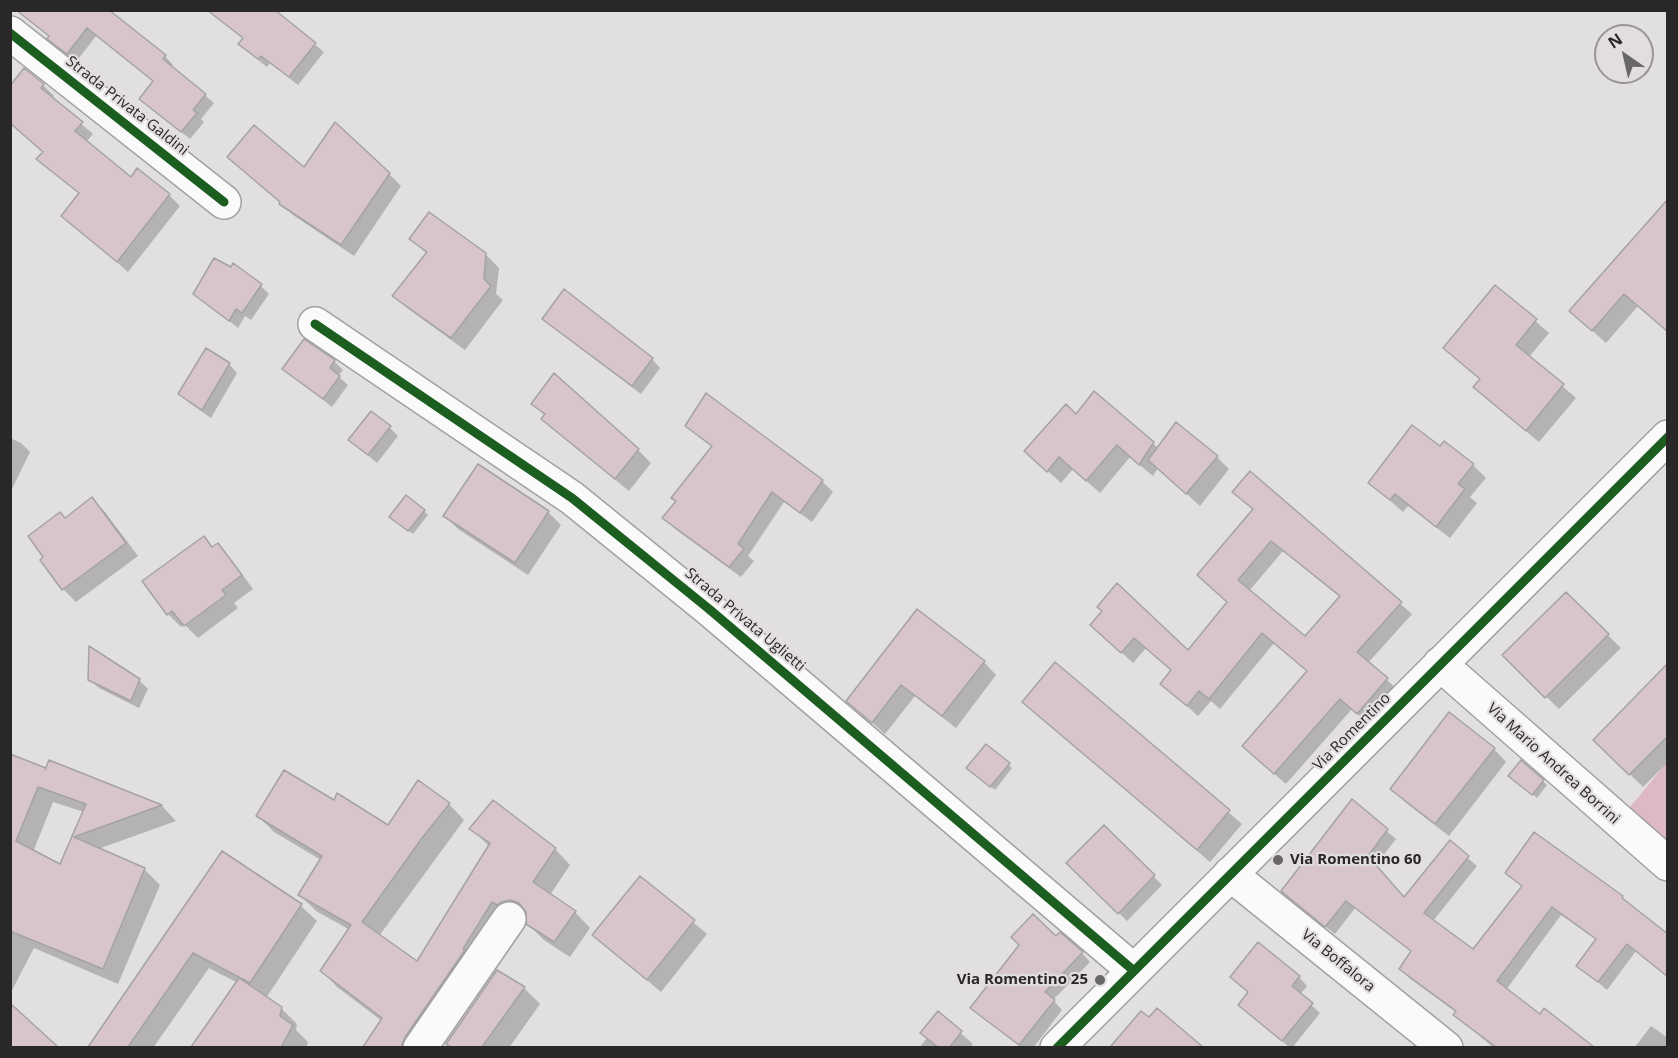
<!DOCTYPE html>
<html>
<head>
<meta charset="utf-8">
<style>
	body { margin:0 }
	#map { position:relative; width:1678px; height:1058px; overflow:hidden; background:#e1dfe0; font-family:"Open Sans",sans-serif }
	canvas { display:block }
	.frame { position:absolute; inset:0; border:12px solid #292728; pointer-events:none }
	.north { position:absolute; left:1594px; top:24px; width:60px; height:60px; box-sizing:border-box; background:#e2dedf; border:2px solid #989596; border-radius:50%; rotate:326deg; font-size:16px; font-weight:700; line-height:24px; text-align:center; color:#292728 }
	.north::after { content:''; display:block; margin:auto; width:21px; height:27px; background:#696768; clip-path:polygon(50% 0,100% 100%,50% 72%,0 100%) }
</style>
</head>
<body>
<div id="map">
<canvas width="1678" height="1058"></canvas>
<div class="frame"></div>
<div class="north">N</div>
</div>
<script>
const g = document.querySelector('canvas').getContext('2d');
g.lineJoin = 'round';
function paint(path, color) { g.fillStyle = color; g.fill(path, 'evenodd'); }
function stroke(path, color, width, dash) { g.strokeStyle = color; g.lineWidth = width; g.lineCap = dash ? 'butt' : 'round'; g.setLineDash(dash || []); g.stroke(path); }
function write(font, color, halo, rows, align = 'center') {
  g.font = font + ' "Open Sans",sans-serif'; g.lineWidth = 4.5; g.setLineDash([]); g.textBaseline = 'middle'; g.strokeStyle = halo; g.fillStyle = color; for (const [text, x, y, turn = 0] of rows) {
    g.save(); g.translate(x, y); g.rotate((+turn || 0) * Math.PI / 180); g.textAlign = isNaN(turn) ? turn : align; if (halo) g.strokeText(text, 0, 0); g.fillText(text, 0, 0); g.restore();
  }
}
const green = new Path2D(`
	M1667,762V864L1618,822Z`);
const shadow = new Path2D(`
	M109,10L165,56L173,65L172,67L214,103L201,119L204,122L190,139L150,107L155,82L96,36L76,62L58,47L50,37L27,17Z
	M206,10H273L324,52L298,85L270,63L267,67L248,52L240,44L244,39Z
	M43,85L54,96L52,99L93,134L86,142L131,179L169,195L180,206L128,272L63,215L80,194L38,159L44,152L10,122Z
	M229,157L304,169L389,174L401,186L354,256L293,215L281,203Z
	M1659,211L1668,314L1659,324L1638,306L1606,343L1571,311Z
	M411,239L485,254L499,268L496,294L503,300L465,350L407,308L394,296L427,254Z
	M231,269L261,286L269,294L251,320L245,316L238,328L195,294Z
	M1496,287L1549,333L1529,357L1576,398L1539,442L1488,400L1475,387L1481,380L1445,348Z
	M544,319L652,359L660,368L641,394L552,327Z
	M305,341L334,361L343,370L338,376L348,385L332,407L284,369Z
	M229,364L237,373L211,418L188,402L179,394Z
	M533,404L638,450L651,463L629,491L556,431L543,418L545,416Z
	M1076,416L1153,443L1158,448L1217,457L1229,469L1200,506L1158,468L1153,476L1130,457L1100,493L1073,469L1061,483L1039,463Z
	M687,426L822,481L833,492L812,522L784,502L748,556L754,561L741,577L675,529L664,518L677,502L713,448Z
	M390,428L398,436L377,463L350,440Z
	M10,438L21,443L30,452L10,493Z
	M1440,449L1473,465L1486,478L1470,497L1477,503L1450,538L1408,506L1403,512L1370,483Z
	M1250,473L1412,614L1368,663L1398,690L1369,724L1352,709L1286,784L1255,757L1308,672L1274,643L1220,709L1211,701L1198,716L1162,684L1173,671L1146,648L1133,663L1092,625L1188,652L1229,602L1254,510ZM1283,551L1341,598L1305,639L1249,591Z
	M92,499L105,512L138,556L76,602L63,589L42,560L65,519Z
	M424,511L428,515L413,534L395,520Z
	M548,512L561,525L528,575L458,529L445,516Z
	M203,538L214,548L217,545L230,558L253,589L234,603L238,608L198,638L184,624L181,627L168,614Z
	M1566,594L1621,648L1559,709L1504,655Z
	M917,611L984,662L996,675L956,728L915,696L885,734L848,701Z
	M1056,664L1242,824L1210,862L1024,702Z
	M1668,676V762L1643,787L1595,740Z
	M90,680H139L148,689L139,708L99,688Z
	M1494,749L1506,762L1449,836L1405,802L1392,789Z
	M10,755L46,771L50,762L162,806L176,821L98,849L144,869L160,885L118,984L34,948L10,994ZM53,802L84,812L61,866L33,852Z
	M1521,762L1547,785L1537,798L1514,780Z
	M1008,764L1012,768L995,790L972,772Z
	M334,802L388,827L449,804L464,820L379,936L417,963L490,847L471,829L555,849L570,865L550,895L575,912L590,928L570,957L544,940L528,924V915L518,917L424,1048H364L382,1021L337,987L322,971L350,930L316,911L300,895L321,860L274,832L258,816Z
	M1352,802L1396,839L1375,866L1404,899L1450,843L1477,866L1433,921L1474,951L1523,887L1507,873L1622,897L1665,935L1668,931V977L1636,951L1607,990L1578,965L1597,940L1561,915L1506,990L1540,1016L1545,1010L1592,1048H1494L1464,1023L1455,1015L1457,1013L1409,978L1401,969L1412,952L1355,908L1335,934L1291,899Z
	M1104,827L1162,885L1127,921L1068,863Z
	M222,853L301,906L317,921L266,998L281,1008L297,1024L296,1030L308,1042L306,1048H193L238,983L209,968L153,1048H90Z
	M641,878L707,934L661,992L594,935Z
	M1056,938L1082,953L1090,962L1053,1000L1062,1010L1033,1048H1022L981,1016Z
	M497,972L524,988L540,1004L509,1048H445Z
	M1299,977L1307,986L1300,995L1320,1013L1292,1048H1290L1240,1005Z
	M10,1005L56,1048H10Z
	M1157,1010L1201,1048H1115L1113,1046L1149,1019Z
	M938,1013L973,1044L969,1048H919L927,1038Z
	M1651,1026L1668,1038V1048H1634Z`);
const building = new Path2D(`
	M16,10H109L166,55L163,59L206,94L193,110L197,113L181,132L139,99L153,81L87,28L67,54L47,39L49,36Z
	M207,10H275L316,43L289,77L261,56L258,59L238,44L243,38Z
	M24,68L44,84L41,88L83,122L75,131L131,177L137,168L170,194L117,262L61,216L79,193L36,159L43,152L10,123V86Z
	M335,122L390,173L341,245L279,204L280,202L227,157L254,125L304,167Z
	M1668,199V332L1624,294L1592,331L1569,311Z
	M429,212L486,253L484,279L491,286L451,338L392,296L427,252L409,239Z
	M214,258L231,267L233,263L262,284L242,313L236,309L229,321L193,294Z
	M1495,285L1537,319L1516,345L1564,384L1526,431L1473,387L1480,379L1443,348Z
	M564,289L653,358L632,386L542,319Z
	M304,339L335,360L330,368L340,376L323,399L282,369Z
	M206,348L230,363L202,410L178,394Z
	M554,373L639,449L615,479L541,419L545,414L531,404Z
	M1094,391L1154,442L1139,465L1117,445L1086,481L1059,457L1047,472L1024,451L1066,404L1076,414Z
	M706,393L823,480L800,513L772,492L738,544L744,549L729,567L662,518L676,501L671,498L712,446L685,426Z
	M371,411L391,426L368,455L348,440Z
	M1176,422L1218,456L1186,494L1148,460Z
	M1412,425L1440,446L1444,441L1474,464L1458,484L1465,489L1436,527L1395,494L1390,500L1368,483Z
	M478,464L549,511L515,563L443,516Z
	M1250,471L1402,602L1357,652L1388,678L1357,714L1340,699L1274,774L1242,746L1307,671L1262,633L1209,699L1199,691L1187,706L1160,684L1171,670L1134,638L1121,653L1090,625L1102,611L1097,607L1117,583L1188,650L1227,602L1197,575L1253,509L1232,492ZM1271,541L1340,596L1305,636L1238,580Z
	M406,495L425,510L408,531L389,517Z
	M92,497L126,543L62,590L40,560L43,557L28,536L60,512L65,518Z
	M204,536L212,547L218,543L242,575L222,590L226,595L184,626L172,611L167,615L142,581Z
	M1566,592L1609,634L1545,698L1502,655Z
	M917,609L985,661L942,716L901,685L872,723L846,701Z
	M89,646L140,679L131,701L88,680Z
	M1055,662L1230,810L1197,850L1022,702Z
	M1668,663V736L1629,775L1593,740Z
	M1449,712L1495,748L1435,824L1390,789Z
	M986,744L1010,763L990,787L966,768Z
	M10,754L46,768L45,770L49,760L162,805L74,837L145,868L103,969L10,931ZM38,787L86,804L60,864L16,841Z
	M1521,760L1544,780L1532,795L1508,776Z
	M284,770L334,800L337,793L388,825L418,780L450,803L422,838L362,922L417,961L490,843L469,829L493,800L556,848L533,882L576,911L554,942L526,924V912L519,903L510,900L502,902L497,905L492,902L463,949L465,950L405,1037L401,1047H363L382,1018L320,971L351,925L298,895L322,856L256,816Z
	M1352,799L1388,829L1368,856L1404,897L1450,840L1469,856L1424,913L1473,949L1522,886L1505,873L1534,832L1623,896L1622,898L1668,934V977L1627,944L1598,982L1576,966L1596,939L1552,907L1497,981L1540,1014L1544,1008L1594,1047H1496L1453,1015L1456,1011L1399,969L1411,951L1346,901L1325,927L1281,891Z
	M1104,825L1155,875L1118,914L1066,863Z
	M222,851L302,904L250,983L193,953L128,1047H88Z
	M640,876L695,920L647,980L592,935Z
	M1033,914L1056,936L1060,932L1083,952L1045,992L1055,1000L1019,1045L970,1008L1019,945L1011,937Z
	M1258,942L1300,976L1292,986L1313,1003L1282,1041L1238,1005L1248,992L1230,977Z
	M497,970L525,987L482,1047H451L446,1044Z
	M239,978L282,1007L280,1016L293,1025L281,1047H191Z
	M10,1003L58,1047H10Z
	M1157,1008L1203,1047H1110L1141,1011L1149,1017Z
	M938,1011L962,1031L950,1047H938L920,1033Z`);
const minor = new Path2D(`
	M10,33L224,202
	M315,324L572,498L709,609L1133,970
	M1440,664L1668,864
	M1230,874L1446,1048
	M420,1048L509,919`);
const tertiary = new Path2D(`
	M1057,1048L1668,437`);
const cycleway = new Path2D(`
	M10,33L224,202
	M315,324L572,498L709,609L1133,970
	M1057,1048L1668,437`);
const markers = [
	[1278,860,6,"#696768"],
	[1100,980,6,"#696768"]
];
const streetNames = [
	["Strada Privata Galdini",127,106,38],
	["Strada Privata Uglietti",745,620,40],
	["Via Romentino",1352,732,-45],
	["Via Mario Andrea Borrini",1553,764,42],
	["Via Boffalora",1338,961,39]
];
const poiNames = [
	["Via Romentino 60",1290,860],
	["Via Romentino 25",1088,980,"right"]
];
paint(green, '#ddb9c4');
paint(shadow, '#0003');
paint(building, '#d7c5cb');
stroke(building, '#a4a3a4', 1.5);
stroke(minor, '#a2a0a1', 36);
stroke(tertiary, '#a2a0a1', 36);
stroke(minor, '#fafafa', 33);
stroke(tertiary, '#fafafa', 33);
stroke(cycleway, '#1b5e20', 9);
for (const [x, y, r, color] of markers) { const dot = new Path2D(); dot.arc(x, y, r, 0, 2 * Math.PI); g.fillStyle = color; g.fill(dot); stroke(dot, '#e2dedf', 2); }
write('15px', '#292728', '#e2dedf', streetNames);
write('bold 15px', '#292728', '#e2dedf', poiNames, 'left');
</script>
</body>
</html>
